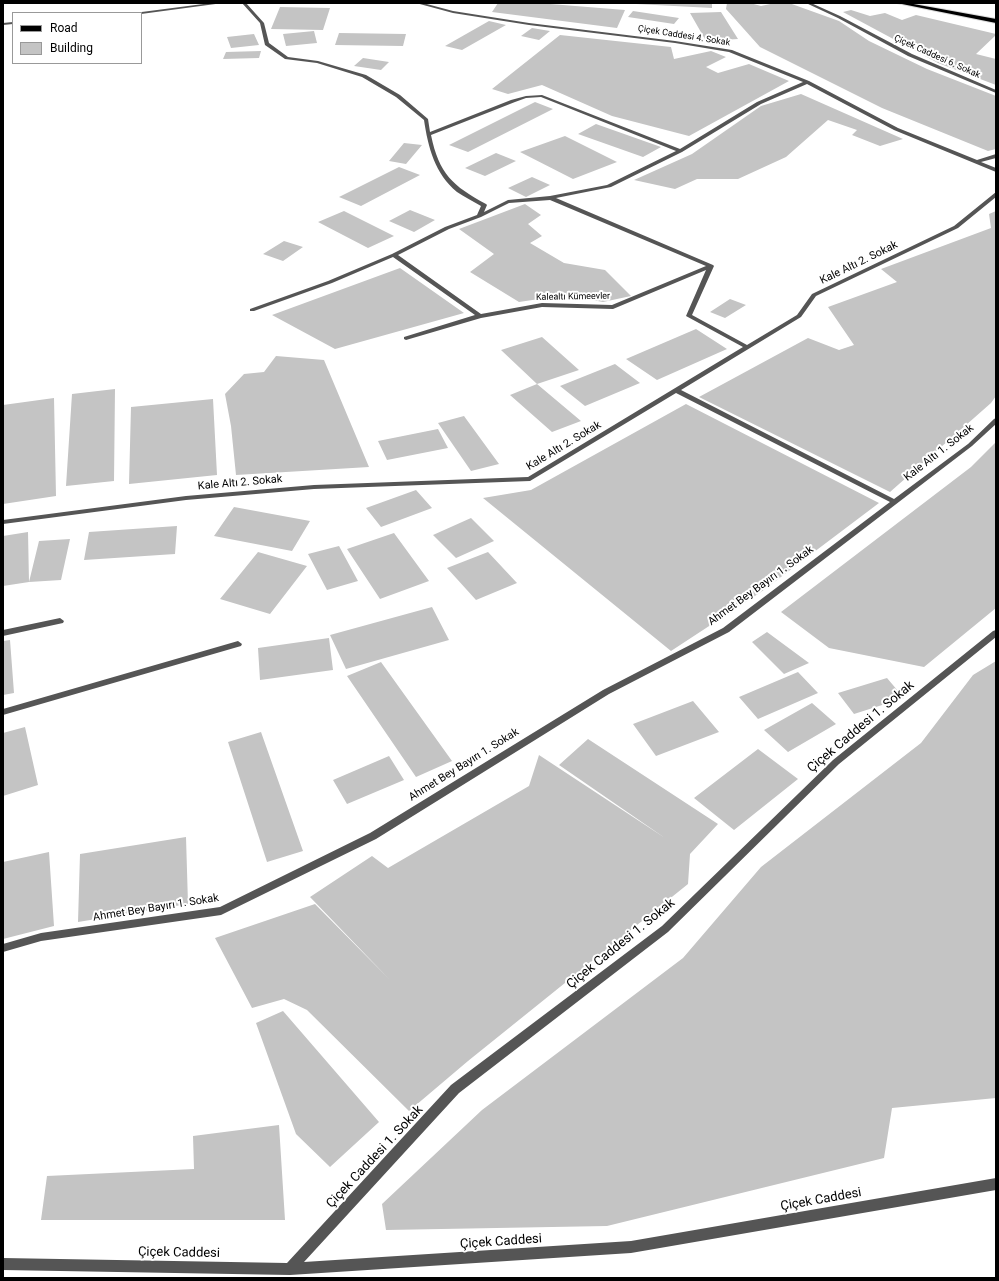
<!DOCTYPE html>
<html>
<head>
<meta charset="utf-8">
<style>
	body { margin:0 }
	#map { position:relative; width:999px; height:1281px; overflow:hidden; background:#fff; font-family:Roboto,sans-serif }
	canvas { display:block }
	.frame { position:absolute; inset:0; border:4px solid #000; pointer-events:none }
	.legend { position:absolute; left:12px; top:12px; width:130px; height:52px; box-sizing:border-box; background:#fff; border:1px solid #999; margin:0; padding:5px 7px; list-style:none; font-size:12px; color:#000 }
	.legend li { display:flex; align-items:center; gap:8px; height:20px }
	.legend b { width:20px; border:1px solid #999 }
</style>
</head>
<body>
<div id="map">
<canvas width="999" height="1281"></canvas>
<div class="frame"></div>
<ul class="legend">
<li><b style="height:5px;background:#000"></b>Road</li>
<li><b style="height:11px;background:#c4c4c4"></b>Building</li>
</ul>
</div>
<script>
const g = document.querySelector('canvas').getContext('2d');
g.lineJoin = 'round';
function paint(path, color) { g.fillStyle = color; g.fill(path, 'evenodd'); }
function stroke(path, color, width, dash) { g.strokeStyle = color; g.lineWidth = width; g.lineCap = dash ? 'butt' : 'round'; g.setLineDash(dash || []); g.stroke(path); }
function write(font, color, halo, rows, align = 'center') {
  g.font = font + ' Roboto,sans-serif'; g.lineWidth = 4; g.setLineDash([]); g.textBaseline = 'middle'; g.strokeStyle = halo; g.fillStyle = color; for (const [text, x, y, turn = 0] of rows) {
    g.save(); g.translate(x, y); g.rotate((+turn || 0) * Math.PI / 180); g.textAlign = isNaN(turn) ? turn : align; if (halo) g.strokeText(text, 0, 0); g.fillText(text, 0, 0); g.restore();
  }
}
const building = new Path2D(`
	M498,3H538L625,10L617,28L492,12Z
	M636,3H712V8L636,4Z
	M727,3H750L761,6L775,3H789L839,21L869,41L927,69L996,96V149L988,151L882,108L760,47L726,9Z
	M280,7L330,8L323,30L271,29Z
	M851,10L870,16L885,13L902,20L916,15L996,34V35L976,54L996,59V85L938,63L843,12Z
	M633,11L679,18L674,24L628,17Z
	M721,12L738,39L706,41L690,13Z
	M489,21L506,25L462,50L445,46Z
	M532,28L550,31L539,40L521,36Z
	M314,31L317,43L286,46L283,34Z
	M339,33L406,34L403,46L335,45Z
	M254,34L259,45L231,48L227,37Z
	M560,35L671,47L674,59L711,51L726,57L706,67L718,73L749,64L789,81L689,136L612,116L542,85L508,94L492,89Z
	M261,51L259,58L223,59L226,52Z
	M363,58L389,62L381,70L354,66Z
	M801,94L903,139L880,146L852,135L857,130L828,120L786,157L738,179H697L675,189L634,180L692,154L761,106Z
	M535,102L553,109L468,152L449,145Z
	M596,124L661,147L643,157L578,134Z
	M565,136L617,162L573,179L520,152Z
	M404,143L422,145L406,164L389,161Z
	M496,153L516,161L485,176L465,168Z
	M399,167L420,175L361,206L339,197Z
	M532,177L550,185L526,197L508,188Z
	M525,204L541,215L528,224L542,236L530,243L564,263L605,270L631,296L603,302L566,295L519,302L470,272L494,254L459,229Z
	M410,210L435,220L414,232L389,221Z
	M344,211L394,236L368,248L318,222Z
	M996,211V396L991,403L890,492L699,397L808,338L839,350L854,345L828,307L897,282L881,269L991,228L989,214Z
	M284,241L303,247L283,261L263,254Z
	M400,268L464,313L335,349L272,315Z
	M730,299L746,305L725,318L710,312Z
	M696,329L727,349L657,380L626,359Z
	M542,337L579,370L537,384L581,421L552,432L510,395L537,384L501,350Z
	M276,356L324,360L369,467L236,475L231,426L225,394L244,374L264,372Z
	M615,364L640,383L585,406L560,386Z
	M115,389L114,481L66,486L72,394Z
	M54,398L56,496L3,504V405Z
	M213,399L217,475L129,484L131,407Z
	M686,404L879,503L761,592L671,651L483,498L531,490Z
	M464,416L499,464L471,471L438,423Z
	M438,429L448,448L387,460L378,441Z
	M996,442V608L924,667L829,648L781,612L971,467Z
	M416,490L432,508L381,527L366,508Z
	M234,507L310,521L292,551L214,536Z
	M471,518L494,541L456,558L433,535Z
	M177,526L175,554L84,560L89,532Z
	M28,532L29,582L3,586V536Z
	M394,533L429,581L380,599L347,549Z
	M70,539L61,580L29,582L39,541Z
	M339,546L358,581L327,590L308,554Z
	M258,552L307,566L270,614L220,599Z
	M488,552L517,583L476,600L447,568Z
	M432,607L449,640L346,669L330,635Z
	M767,632L809,663L784,674L752,642Z
	M329,638L333,670L260,680L258,648Z
	M10,640L14,693L3,695V641Z
	M996,661V1098L892,1108L884,1158L607,1226L386,1230L382,1204L482,1110L683,958L761,867L921,743L973,675Z
	M381,662L452,761L416,777L347,676Z
	M798,672L818,693L758,719L739,697Z
	M887,678L904,698L854,714L838,693Z
	M693,701L719,732L656,756L633,724Z
	M812,703L836,724L788,752L764,730Z
	M25,727L38,785L3,796V733Z
	M261,732L303,851L267,862L228,742Z
	M588,739L718,824L690,854L688,884L468,1061L409,1111L307,1010L284,999L252,1008L215,938L315,904L390,980L310,897L372,856L388,868L529,786L539,755L665,838L559,765Z
	M758,749L798,779L734,830L694,798Z
	M389,756L404,780L347,804L333,780Z
	M186,837L188,904L78,922L80,854Z
	M49,852L54,926L3,939V862Z
	M283,1011L379,1122L330,1167L296,1134L256,1023Z
	M279,1125L285,1220H41L47,1176L194,1169L193,1136Z`);
const minor = new Path2D(`
	M242,3H246L264,23L269,43L288,57L318,61L366,75L400,95L428,119L430,132L511,100L526,96L542,95L680,149L757,102L803,82L729,52L675,43L529,25L453,13L416,3H423L453,11L529,23L675,41L732,50L809,81L898,128L977,160L996,154V158L981,162L996,168V172L894,130L807,84L761,104L682,152L611,187L556,198L713,265L714,266L692,315L747,345L797,315L812,294L954,226L996,192V197L958,228L816,296L801,317L681,390L894,499L968,444L994,419L996,418V424L972,446L729,632L609,694L376,839L221,915L41,941L3,952V944L41,933L220,907L370,833L603,690L723,628L890,502L676,393L530,481L314,489L186,500L3,524V520L186,496L314,485L528,477L743,347L686,316L706,270L613,309L542,307L481,318L406,340L404,339V337L475,315L393,257L332,283L254,311H250V309L328,281L392,254L445,227L477,215L481,206C473,201 464,197 457,192C435,174 428,147 424,120L396,97L362,77L317,63L285,59L265,45L260,23ZM541,97L676,151L607,185L550,196L508,200L484,212L487,205L486,204C453,186 439,174 431,135L515,102L526,98ZM550,200L706,266L612,305L542,303L481,314L398,255L449,229L481,217L509,203Z
	M806,3H811L840,16L912,54L996,90V93L908,56L838,18Z
	M60,618L64,621L63,623L3,636V630Z
	M996,630V637L839,764L668,932L459,1093L304,1262L631,1241L996,1178V1190L631,1253L290,1275L3,1270V1258L287,1263L451,1085L662,926L833,760L993,631Z
	M238,641L242,644L241,646L3,715V709Z`);
const tertiary = new Path2D(`
	M211,3H223L141,14L134,13Z
	M13,22V24L3,25V23Z`);
const primary = new Path2D(`
	M897,3H908L996,19V23Z`);
const farStreetnames = [
	["Çiçek Caddesi 4. Sokak",684,36,9],
	["Çiçek Caddesi 6. Sokak",937,57,24],
	["Kalealtı Kümeevler",573,297,-1]
];
const streetNames = [
	["Kale Altı 2. Sokak",859,263,-26],
	["Kale Altı 2. Sokak",564,446,-31],
	["Kale Altı 1. Sokak",939,453,-38],
	["Kale Altı 2. Sokak",240,483,-5],
	["Ahmet Bey Bayırı 1. Sokak",761,586,-36],
	["Ahmet Bey Bayırı 1. Sokak",464,765,-32],
	["Ahmet Bey Bayırı 1. Sokak",156,908,-9]
];
const nearStreetnames = [
	["Çiçek Caddesi 1. Sokak",861,727,-40],
	["Çiçek Caddesi 1. Sokak",621,944,-39],
	["Çiçek Caddesi 1. Sokak",375,1157,-47],
	["Çiçek Caddesi",821,1200,-10],
	["Çiçek Caddesi",501,1242,-4],
	["Çiçek Caddesi",179,1253,1]
];
paint(building, '#c4c4c4');
stroke(primary, '#dbdbdb', 2);
paint(minor, '#555');
paint(tertiary, '#555');
paint(primary, '#000');
write('9px', '#000', '#fff', farStreetnames);
write('11px', '#000', '#fff', streetNames);
write('13px', '#000', '#fff', nearStreetnames);
</script>
</body>
</html>
